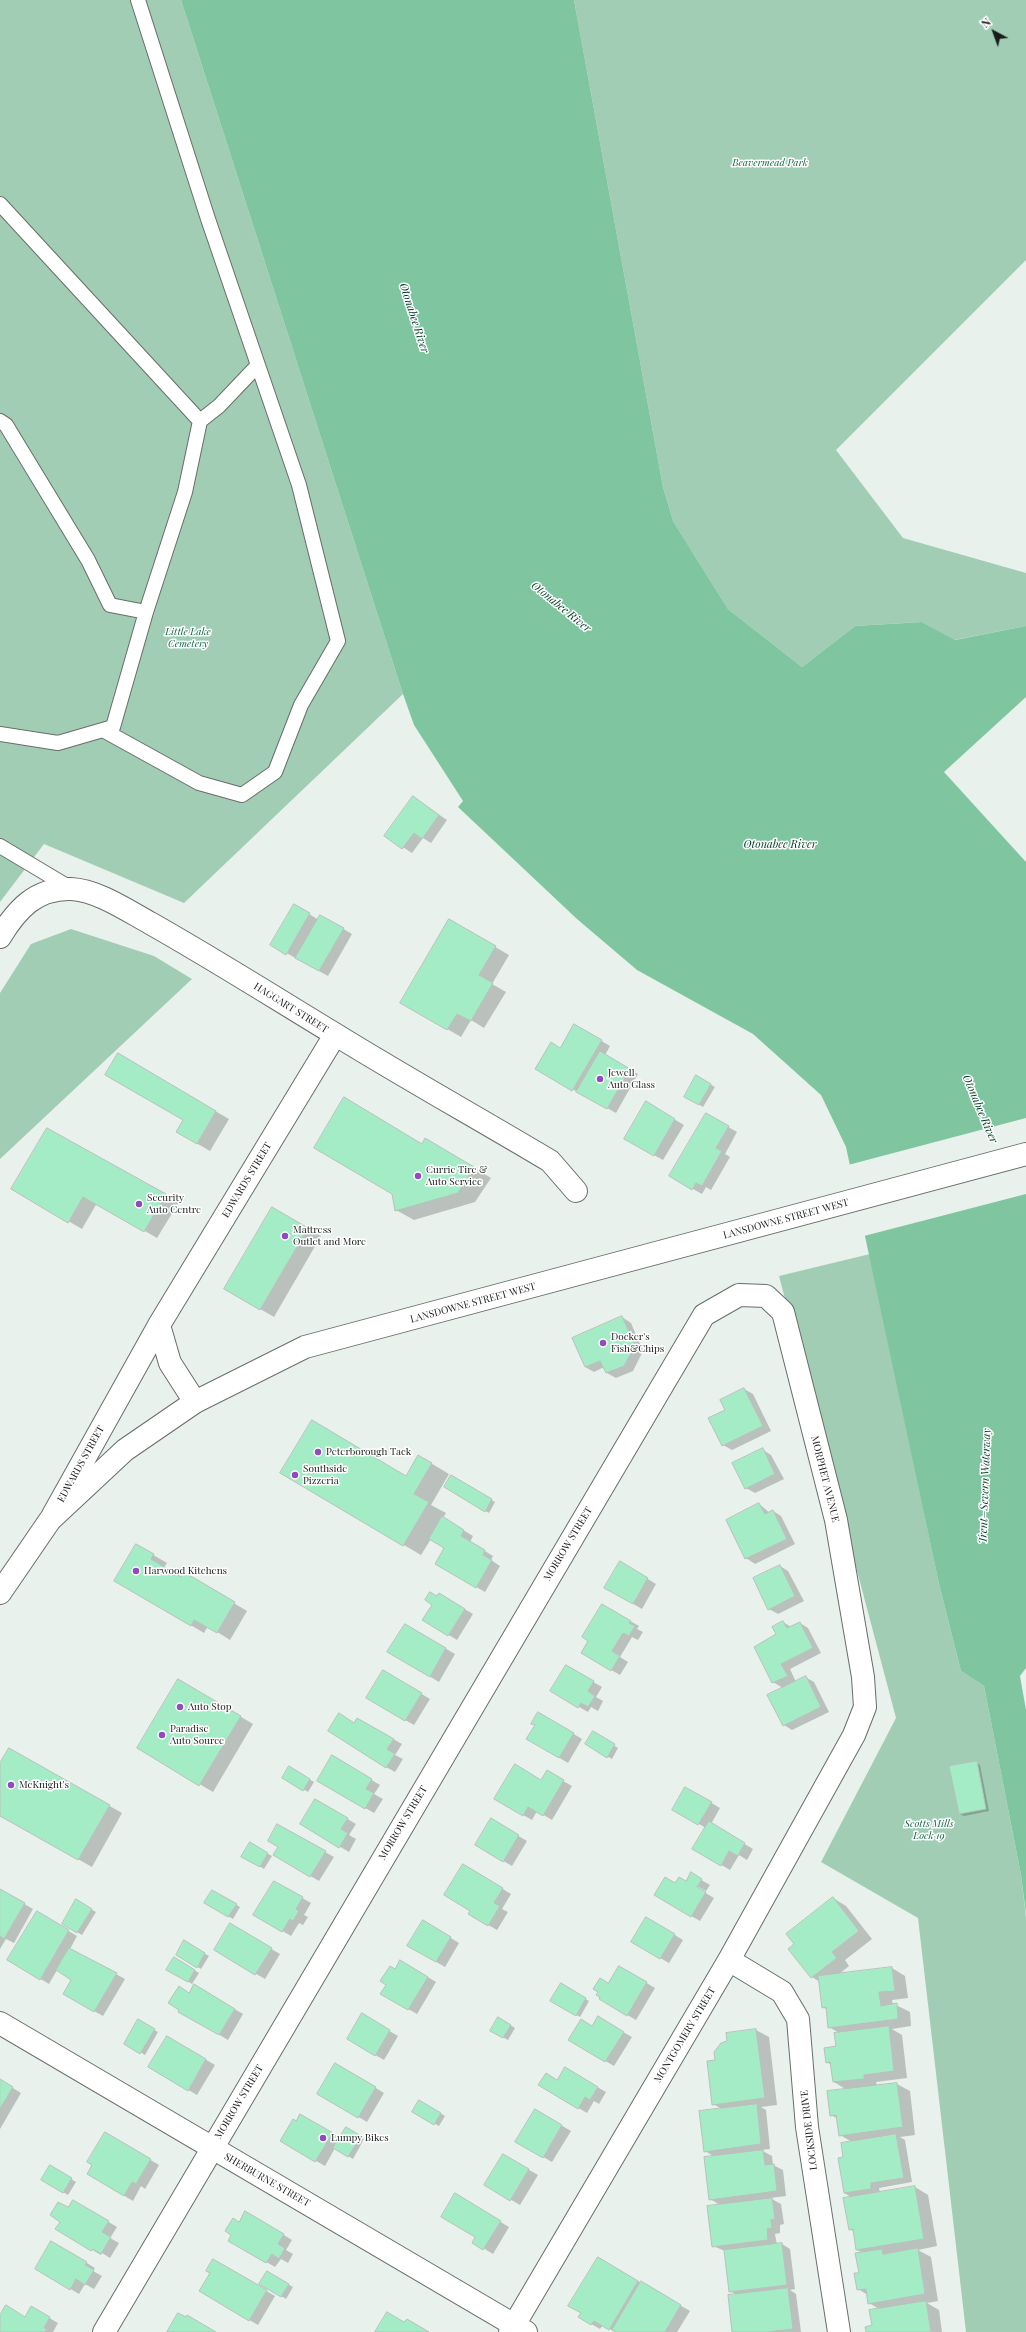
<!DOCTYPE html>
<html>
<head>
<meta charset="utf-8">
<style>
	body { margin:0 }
	#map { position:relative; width:1026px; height:2332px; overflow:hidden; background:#e9f1ec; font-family:"Playfair Display",serif }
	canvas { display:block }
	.north { position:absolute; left:974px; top:12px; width:40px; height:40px; -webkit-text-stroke:3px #fff; paint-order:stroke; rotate:319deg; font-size:11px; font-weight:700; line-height:16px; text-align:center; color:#191c1a }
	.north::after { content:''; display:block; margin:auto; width:14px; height:18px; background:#191c1a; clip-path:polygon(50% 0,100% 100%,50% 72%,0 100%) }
</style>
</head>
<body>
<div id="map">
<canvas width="1026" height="2332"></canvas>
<div class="north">N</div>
</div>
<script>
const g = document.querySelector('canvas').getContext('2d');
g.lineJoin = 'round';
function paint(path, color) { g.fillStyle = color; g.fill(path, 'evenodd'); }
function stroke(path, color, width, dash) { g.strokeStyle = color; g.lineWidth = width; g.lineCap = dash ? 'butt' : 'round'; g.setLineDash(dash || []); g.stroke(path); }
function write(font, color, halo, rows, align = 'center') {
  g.font = font + ' "Playfair Display",serif'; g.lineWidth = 3; g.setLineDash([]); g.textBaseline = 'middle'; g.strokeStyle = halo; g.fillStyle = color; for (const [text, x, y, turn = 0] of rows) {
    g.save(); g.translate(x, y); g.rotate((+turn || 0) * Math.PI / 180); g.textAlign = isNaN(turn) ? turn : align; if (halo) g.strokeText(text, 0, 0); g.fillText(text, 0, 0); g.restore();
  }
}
const green = new Path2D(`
	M0,0H181L403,694L184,903L44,844L0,902Z
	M574,0H1026V260L836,450L903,538L1026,573V626L954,640L922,622L855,626L802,667L728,609L673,521L663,487Z
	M71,929L154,956L192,979L0,1159V993L31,944Z
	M870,1254L939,1584L961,1671L984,1686L1021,1875L1026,1918V2332H966L918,1918L821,1862L896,1718L779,1276Z`);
const water = new Path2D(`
	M181,0H574L663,487L673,521L728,609L802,667L855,626L922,622L955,640L1026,626V697L944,772L1026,862V1668L1020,1676L1026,1710V1914L1021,1875L984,1686L961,1671L939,1584L846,1147L821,1095L753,1034L637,970L577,919L458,807L463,801L414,725L403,694Z`);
const pier = new Path2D(`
	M1026,1118V1194L864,1236L848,1165Z`);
const shadow = new Path2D(`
	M413,797L447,820L431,843L423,838L412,853L386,836Z
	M294,905L319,920L321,916L352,934L328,976L272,945Z
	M449,920L509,955L492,984L506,992L484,1028L471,1020L461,1037L401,1002Z
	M575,1025L610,1046L605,1055L638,1074L616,1113L536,1069L561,1049Z
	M118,1055L229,1119L210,1151L177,1132L184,1120Z
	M696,1076L715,1087L703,1107L685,1096Z
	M646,1103L684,1125L663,1160L625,1139Z
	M706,1114L737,1132L725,1154L730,1157L711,1190L706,1187L702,1194L670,1176Z
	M423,1145L443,1149L491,1178L475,1202L414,1220L396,1210Z
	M13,1189L165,1195L179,1202L157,1238L97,1203L82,1229Z
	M272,1208L321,1236L274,1317L226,1289Z
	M622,1317L631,1323L643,1351L633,1371L616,1378L607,1373L604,1367L594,1372L585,1367Z
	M744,1389L753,1394L771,1431L732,1450L723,1445L726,1411Z
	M763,1450L771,1455L784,1479L755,1493L746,1488Z
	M419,1456L449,1474L431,1505L446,1513L443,1518L473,1536L470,1542L493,1556L491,1560L500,1566L485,1592L436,1564L446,1548L431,1539L421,1555L281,1473L407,1477Z
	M452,1477L495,1502L489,1513L445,1487Z
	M759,1504L770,1513L773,1511L781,1516L795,1544L755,1564L746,1558L727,1520Z
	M136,1545L167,1563L164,1567L182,1578L185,1574L247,1611L230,1640L208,1626L204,1633L115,1580Z
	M620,1562L656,1584L642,1609L606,1588Z
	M780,1566L788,1571L804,1601L778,1614L769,1609Z
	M439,1594L473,1614L457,1640L424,1620Z
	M602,1605L639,1626L637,1629L643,1632L638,1640L632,1637L620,1657L628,1662L620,1675L582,1653L590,1640Z
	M783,1622L791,1627L800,1623L808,1628L821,1653L790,1669L796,1682L805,1677L814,1682L829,1712L792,1730L784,1725L783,1688L773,1682Z
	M405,1625L455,1654L439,1682L389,1652Z
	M566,1666L602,1687L596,1697L603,1701L598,1711L591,1707L588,1712L551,1691Z
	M383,1671L430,1699L414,1725L367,1698Z
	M179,1680L253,1724L213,1792L138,1748Z
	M539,1713L582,1739L568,1763L528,1739L536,1725Z
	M358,1719L402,1744L395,1755L403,1759L395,1772L386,1767L355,1724Z
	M593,1733L618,1748L612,1759L586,1744Z
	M9,1749L122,1813L92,1867L0,1815V1765Z
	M333,1757L380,1785L374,1794L383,1799L374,1813L318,1780Z
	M976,1762L980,1765L989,1811L964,1816L960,1814Z
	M290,1768L314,1782L308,1792L284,1778Z
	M547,1772L572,1786L552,1820L537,1811L532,1820L495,1799L541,1781Z
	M686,1788L720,1808L711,1824L753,1849L747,1860L739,1855L730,1870L694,1849L706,1828L673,1809Z
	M315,1800L356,1824L349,1835L356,1839L349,1852L301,1824Z
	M491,1820L527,1841L512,1866L476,1845Z
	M278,1826L334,1857L319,1881L274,1855L279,1846Z
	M250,1844L272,1856L264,1869L243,1856Z
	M463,1865L511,1894L502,1909L508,1912L497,1930L469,1914L472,1910Z
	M691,1874L710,1885L706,1891L693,1884L692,1885L714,1898L700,1921L655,1895L676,1884L686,1882Z
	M274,1882L311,1903L304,1915L308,1917L303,1925L299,1923L291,1936L255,1915Z
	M0,1890L33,1909L14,1943L6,1939L0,1949Z
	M213,1891L240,1907L233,1919L206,1903Z
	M833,1898L846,1906L872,1939L845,1960L849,1966L839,1974L892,1968L905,1976L908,1998L892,2000L893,2005H896L910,2012L911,2026L892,2029L902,2035L907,2078L876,2082L877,2086L897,2084L910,2091L915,2135L900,2137L905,2140L912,2182L879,2188L880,2193L915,2187L928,2195L937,2246L918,2250L931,2257L938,2301L927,2303L939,2310L942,2332H867L873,2326L881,2310L869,2303L868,2295L858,2289L863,2253L857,2250L854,2232L850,2229L853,2198L844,2193V2158L852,2142L840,2135L838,2119L831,2115L847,2090L834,2082L831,2065L827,2062L837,2047L839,2033L829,2027L827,2010L823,2007L820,1982L812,1977L790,1949Z
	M77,1901L96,1912L82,1935L63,1924Z
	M37,1912L77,1936L70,1949L125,1979L103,2016L64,1994L73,1980L57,1970L49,1984L9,1960Z
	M647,1918L683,1940L669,1963L633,1942Z
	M423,1921L459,1943L445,1967L409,1946Z
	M230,1925L280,1954L265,1979L215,1950Z
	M184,1942L209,1956L201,1969L177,1954Z
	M174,1958L199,1973L192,1984L168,1969Z
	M401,1961L436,1982L417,2014L382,1994Z
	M619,1967L655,1988L636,2020L600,1999Z
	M561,1985L589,2001L580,2017L552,2000Z
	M195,1986L243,2014L228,2040L179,2011Z
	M362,2015L398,2036L384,2060L348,2039Z
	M499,2018L515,2028L508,2040L492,2031Z
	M598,2018L632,2037L614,2066L570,2040L593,2027Z
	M138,2021L158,2032L145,2055L125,2043Z
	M756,2030L769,2037L777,2105L761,2107L766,2110L770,2149L761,2150L772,2156L773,2165L783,2170L786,2196L770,2198L781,2204L784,2224L780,2225V2233L775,2234L777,2245L782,2244L790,2249L795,2289L790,2290L796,2294L801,2332H733L737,2295L730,2291L725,2251L713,2246L720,2205L710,2199L715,2157L705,2151L722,2109L713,2104L716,2061L728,2042L727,2033Z
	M167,2037L215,2065L197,2095L149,2067Z
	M336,2064L384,2093L367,2122L318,2093Z
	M565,2069L606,2092L599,2104L594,2101L587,2113L540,2085L558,2081Z
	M0,2080L21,2093L0,2129Z
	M420,2101L445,2116L439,2126L413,2111Z
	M535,2110L571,2131L552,2162L517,2142Z
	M301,2115L340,2138L346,2128L364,2139L353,2159L335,2148L325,2166L281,2141Z
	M105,2133L159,2165L145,2189L141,2186L133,2201L88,2174Z
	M503,2155L538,2175L520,2205L486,2185Z
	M50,2166L76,2182L68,2195L42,2180Z
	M455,2195L509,2227L493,2254L473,2242L476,2237Z
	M73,2201L117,2227L110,2238L119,2243L110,2258L102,2253L101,2255L56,2229Z
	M246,2212L292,2240L286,2250L293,2254L288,2263L281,2259L275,2267L229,2240Z
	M52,2242L95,2268L93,2271L102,2276L94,2289L85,2284L79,2294L36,2268Z
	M598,2258L690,2311L677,2332H615L603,2325L600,2329L579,2317Z
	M214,2260L275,2296L258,2325L200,2291L211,2273Z
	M267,2272L293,2287L286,2299L260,2283Z
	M32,2308L58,2323L53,2332H0V2317L26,2318Z`);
const building = new Path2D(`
	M413,796L439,815L422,839L414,833L402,849L384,836Z
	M294,904L310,913L286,955L270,945Z
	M320,915L344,928L319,971L295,958Z
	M449,919L496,946L479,975L493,983L471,1021L457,1014L447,1030L400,1003Z
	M574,1024L602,1040L572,1091L535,1069L551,1042L560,1048Z
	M600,1051L630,1069L607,1109L576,1092Z
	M118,1053L216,1111L197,1144L176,1132L183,1120L105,1075Z
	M696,1075L711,1084L699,1105L684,1097Z
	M344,1097L422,1144L425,1138L474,1167L458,1193L395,1211L392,1194L314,1148Z
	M646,1101L675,1119L654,1156L624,1139Z
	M706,1113L729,1126L716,1148L722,1151L702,1186L696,1183L692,1190L669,1176Z
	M47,1128L166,1194L144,1232L83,1197L68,1223L11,1189Z
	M272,1207L308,1228L260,1310L224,1289Z
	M622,1316L635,1346L624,1366L606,1373L600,1361L585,1367L572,1338Z
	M744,1388L763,1426L722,1446L708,1418L725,1410L720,1400Z
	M312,1420L406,1476L418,1455L432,1463L414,1494L429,1502L403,1546L280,1473Z
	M763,1448L775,1474L745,1489L732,1463Z
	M451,1475L492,1499L485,1512L444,1487Z
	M759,1503L765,1514L773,1510L787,1539L745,1559L726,1520Z
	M442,1516L464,1530L461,1536L485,1550L483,1555L492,1560L476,1588L435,1564L444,1548L429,1539Z
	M136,1544L154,1554L151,1559L181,1577L184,1572L235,1602L217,1633L194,1620L191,1626L114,1581Z
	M620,1561L648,1578L633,1604L604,1588Z
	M780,1565L795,1596L768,1610L753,1578Z
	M430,1592L437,1596L439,1593L465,1609L448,1636L422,1620L432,1605L425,1600Z
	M602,1604L631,1621L629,1623L635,1626L629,1636L623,1633L612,1651L620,1656L611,1671L581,1653L588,1641L582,1637Z
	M783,1621L787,1628L800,1622L813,1648L781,1664L788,1676L772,1683L754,1647L776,1634L772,1627Z
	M405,1624L446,1648L430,1677L387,1652Z
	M566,1665L594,1681L588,1691L595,1696L588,1707L581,1703L578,1708L550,1691Z
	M383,1670L422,1693L405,1721L366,1698Z
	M806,1676L821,1707L783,1726L767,1695Z
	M178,1679L241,1716L199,1786L137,1748Z
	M538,1712L574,1733L559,1758L526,1739L535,1725L531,1724Z
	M339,1713L354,1723L357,1718L394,1739L387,1749L395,1754L386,1768L328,1731Z
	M593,1731L615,1744L607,1758L585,1744Z
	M9,1748L110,1805L78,1860L0,1816V1763Z
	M332,1755L372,1779L366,1789L374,1793L365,1809L317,1781Z
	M977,1761L986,1809L959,1814L949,1766Z
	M515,1764L541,1780L547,1770L564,1780L543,1816L528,1807L523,1816L494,1799Z
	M289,1766L310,1779L303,1791L282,1778Z
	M685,1787L712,1802L698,1825L672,1810Z
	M315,1799L348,1818L341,1829L348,1833L339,1848L300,1824Z
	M491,1818L519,1835L503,1862L475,1845Z
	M709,1821L745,1843L738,1856L729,1851L721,1866L692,1849Z
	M277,1824L326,1851L310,1877L273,1855L278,1847L268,1841Z
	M250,1842L268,1853L260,1867L241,1857Z
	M463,1864L503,1888L494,1903L500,1906L488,1926L468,1914L470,1911L444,1895Z
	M691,1872L702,1879L697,1887L706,1892L691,1917L654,1895L665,1877L675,1883L679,1877L686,1881Z
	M274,1881L303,1897L296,1909L299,1911L293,1921L290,1919L282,1932L253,1915Z
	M0,1889L25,1903L4,1939L0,1936Z
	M212,1890L237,1904L228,1917L204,1903Z
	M833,1897L859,1931L832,1952L837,1958L811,1978L788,1949L794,1944L786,1934Z
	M76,1899L92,1909L77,1933L62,1924Z
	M37,1911L69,1930L40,1980L7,1960Z
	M646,1917L675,1934L660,1959L631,1942Z
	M423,1920L451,1937L436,1962L407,1946Z
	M230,1923L272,1948L255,1975L214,1950Z
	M184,1940L205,1953L197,1968L176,1955Z
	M69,1948L117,1973L94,2012L63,1994L71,1980L56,1970Z
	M174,1957L195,1970L188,1982L166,1970Z
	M400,1960L428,1977L408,2010L380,1994L386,1985L380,1981L390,1966L395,1969Z
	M619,1966L647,1982L627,2016L599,1999L600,1997L596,1995L598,1992L593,1989L600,1978L608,1983Z
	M892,1967L895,1991L879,1992L881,2006L897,2003L898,2019L828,2028L826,2007L822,2008L818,1976Z
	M561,1983L586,1998L576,2016L550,2001Z
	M194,1984L235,2009L219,2035L178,2012L179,2010L168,2003L179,1986L189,1993Z
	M362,2013L390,2030L375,2056L347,2039Z
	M598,2016L624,2032L605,2062L568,2040L581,2019L592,2026Z
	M498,2017L511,2025L503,2038L490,2031Z
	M138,2019L155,2029L140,2054L124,2044Z
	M889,2026L894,2071L864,2075V2079L833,2082L830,2062L826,2063L824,2048L836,2046L834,2033Z
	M756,2029L765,2098L712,2105L707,2061L715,2060L714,2052L721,2043L727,2041L726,2033Z
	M167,2036L206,2059L188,2091L148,2067Z
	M335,2063L376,2087L358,2118L317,2094Z
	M565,2067L598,2087L590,2100L585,2097L578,2109L538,2085L546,2073L557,2080Z
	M0,2079L13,2087L0,2109Z
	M897,2083L903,2127L839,2136L836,2115L830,2116L827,2091Z
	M419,2100L441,2113L434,2125L412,2112Z
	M757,2104L761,2144L704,2152L699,2111Z
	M535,2109L562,2125L543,2158L515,2142Z
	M300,2114L333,2133L315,2162L280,2141L293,2119L296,2121Z
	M346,2127L361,2136L348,2157L333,2148Z
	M105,2132L151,2159L136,2184L132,2182L124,2196L87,2174L92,2165L87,2162Z
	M896,2134L904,2178L871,2183V2189L844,2193L838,2158L843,2157L841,2143Z
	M763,2150L765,2165L774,2164L777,2191L709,2200L704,2157Z
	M503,2154L529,2169L510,2201L484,2185Z
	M50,2165L72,2178L63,2193L41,2180Z
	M915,2186L924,2239L856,2250L853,2229L849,2230L843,2198Z
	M455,2193L501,2221L483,2250L472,2243L475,2237L441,2217Z
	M772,2198L775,2219L771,2220L772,2228L767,2229L768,2240L712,2247L707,2206Z
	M73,2200L109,2221L102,2232L111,2237L101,2254L93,2249L91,2251L55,2229L60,2222L50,2215L58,2202L68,2207Z
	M245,2211L284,2234L278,2244L285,2248L279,2259L272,2254L266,2263L228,2241L231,2235L225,2231L233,2218L239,2222Z
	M51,2241L87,2262L85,2265L94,2270L85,2285L76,2279L70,2290L35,2269Z
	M782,2243L787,2285L729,2292L724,2250Z
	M918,2248L925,2294L868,2304L866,2289L857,2290L854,2273H859L855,2253L882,2249L883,2254Z
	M598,2257L638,2281L609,2330L594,2321L591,2325L578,2317L581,2313L568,2306Z
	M213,2259L267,2290L249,2321L199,2291L210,2273L206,2271Z
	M267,2271L289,2284L281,2297L259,2284Z
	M641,2281L681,2305L665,2332H616L612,2330Z
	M788,2288L793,2329L767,2332H732L728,2295Z
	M926,2301L931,2332H866L865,2327L872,2325L869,2310Z
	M6,2305L25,2317L31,2306L50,2317L44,2328L47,2329L45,2332H0V2315Z
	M387,2312L404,2322L407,2319L429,2332H375Z
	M178,2313L186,2317L187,2315L216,2332H167Z`);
const service = new Path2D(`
	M0,204L200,421L185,492L146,612L113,727L58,743L0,734
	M0,421L6,425L88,560L110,605L146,612
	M200,421L219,406L258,365
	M103,730L199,783L242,795L275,772L301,705L338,641L299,485L208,219L138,0
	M0,846L72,889`);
const minor = new Path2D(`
	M0,937C17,909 36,888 71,889C97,890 128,911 150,923C212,958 272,996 333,1033C404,1077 478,1118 550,1161L576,1191
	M159,1325L170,1363L195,1402
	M53,1515L159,1325L335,1035
	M729,1960L782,1992L798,2019L807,2127L839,2332
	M0,2023L526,2332
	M104,2332L704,1315L739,1295L766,1296L783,1312L836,1520L863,1677L865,1707L854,1735L729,1960L510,2332`);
const secondary = new Path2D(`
	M0,1593L50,1520L125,1450L195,1402L305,1347L1026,1154`);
const markers = [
	[600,1079,4,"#924bbe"],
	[418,1176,4,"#924bbe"],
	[139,1204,4,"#924bbe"],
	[285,1236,4,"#924bbe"],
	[603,1343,4,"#924bbe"],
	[318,1452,4,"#924bbe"],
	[295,1475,4,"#924bbe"],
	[136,1571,4,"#924bbe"],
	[180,1707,4,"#924bbe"],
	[162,1735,4,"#924bbe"],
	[11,1785,4,"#924bbe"],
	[323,2138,4,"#924bbe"]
];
const parkNames = [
	["Beavermead Park",770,163],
	["Little Lake",188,632],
	["Cemetery",188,644],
	["Scotts Mills",929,1824],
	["Lock 19",929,1836]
];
const streetNames = [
	["HAGGART STREET",291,1008,32],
	["EDWARDS STREET",247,1180,-59],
	["LANSDOWNE STREET WEST",786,1219,-15],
	["LANSDOWNE STREET WEST",473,1303,-15],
	["EDWARDS STREET",81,1464,-61],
	["MORPHET AVENUE",825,1479,76],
	["MORROW STREET",568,1544,-59],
	["MORROW STREET",403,1823,-59],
	["MONTGOMERY STREET",685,2035,-59],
	["MORROW STREET",239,2102,-59],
	["LOCKSIDE DRIVE",809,2130,-97],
	["SHERBURNE STREET",267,2180,30]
];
const poiNames = [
	["Jewell",608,1073],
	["Auto Glass",608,1085],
	["Currie Tire &",426,1170],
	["Auto Service",426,1182],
	["Security",147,1198],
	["Auto Centre",147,1210],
	["Mattress",293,1230],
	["Outlet and More",293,1242],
	["Docker's",611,1337],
	["Fish&Chips",611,1349],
	["Peterborough Tack",326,1452],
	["Southside",303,1469],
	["Pizzeria",303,1481],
	["Harwood Kitchens",144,1571],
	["Auto Stop",188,1707],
	["Paradise",170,1729],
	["Auto Source",170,1741],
	["McKnight's",19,1785],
	["Lumpy Bikes",331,2138]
];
const waterNames = [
	["Otonabee River",414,318,72],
	["Otonabee River",561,607,39],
	["Otonabee River",780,845],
	["Otonabee River",980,1109,67],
	["Trent–Severn Waterway",985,1486,-88]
];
paint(green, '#a1cdb5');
paint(water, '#7fc6a0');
paint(pier, '#e9f1ec');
paint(shadow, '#0003');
paint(building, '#a4ecc5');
stroke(building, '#b8c0bb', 1);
stroke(service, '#686e6a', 16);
stroke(minor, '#686e6a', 24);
stroke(secondary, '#686e6a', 24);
stroke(service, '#fff', 14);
stroke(minor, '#fff', 22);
stroke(secondary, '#fff', 22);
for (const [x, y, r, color] of markers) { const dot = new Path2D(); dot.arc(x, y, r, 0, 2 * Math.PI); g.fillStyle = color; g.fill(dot); stroke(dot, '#fff', 1.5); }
write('italic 10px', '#136745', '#fff', parkNames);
write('10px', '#191c1a', '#fff', streetNames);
write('10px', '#191c1a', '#fff', poiNames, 'left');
write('italic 11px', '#003b23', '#fff', waterNames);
</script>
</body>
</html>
